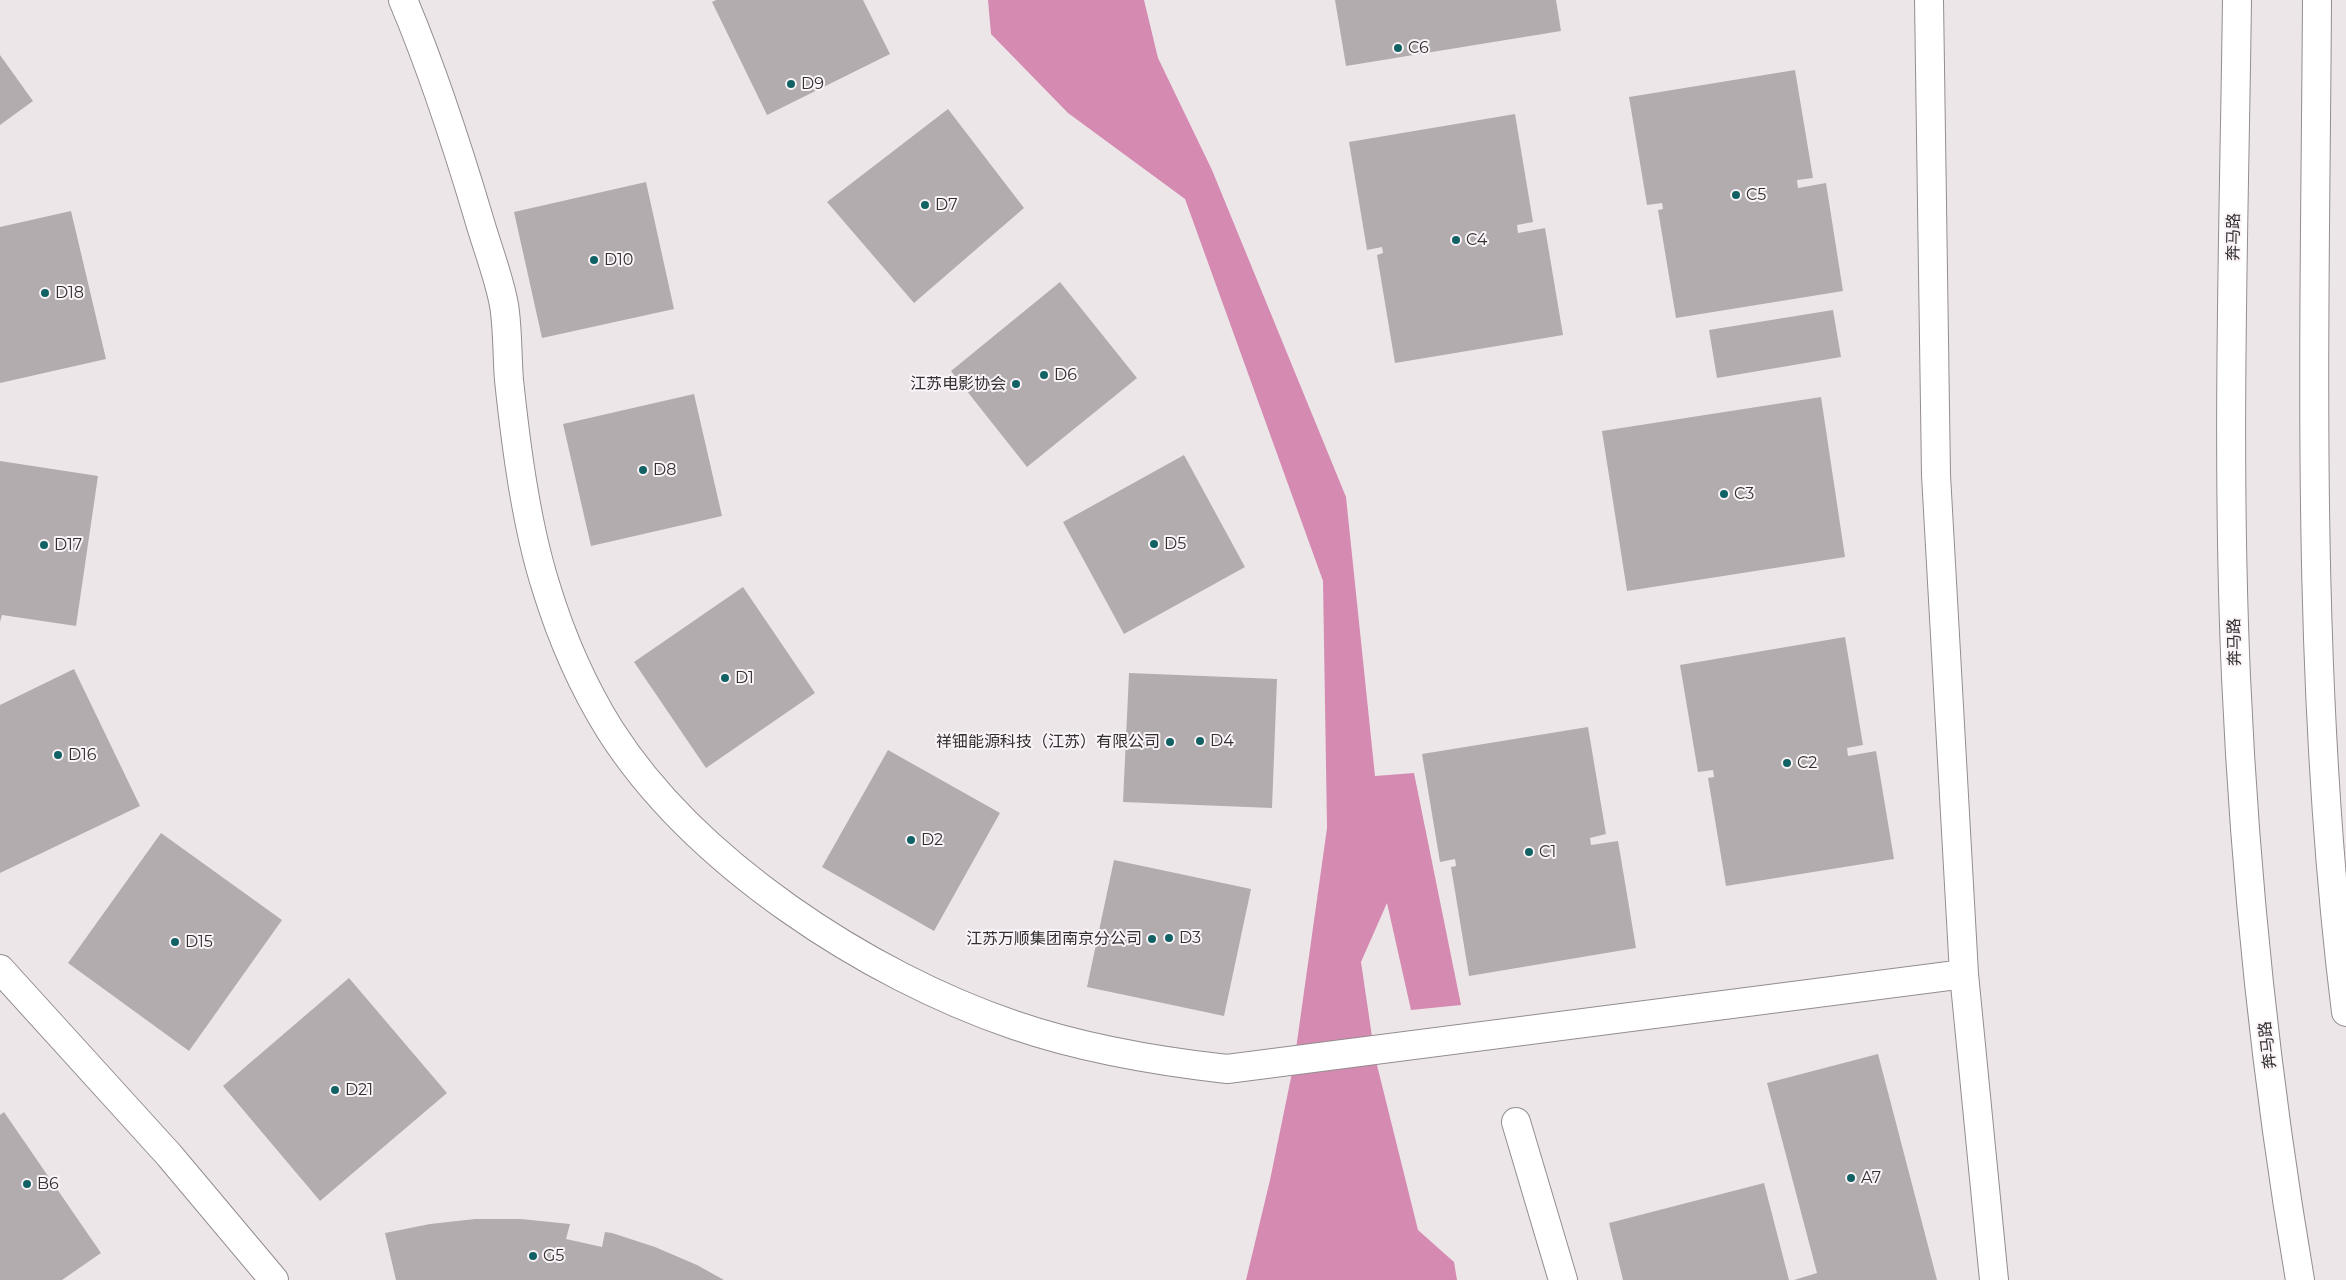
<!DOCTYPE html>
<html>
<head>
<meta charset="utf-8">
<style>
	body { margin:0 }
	canvas { display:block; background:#ede6e9 }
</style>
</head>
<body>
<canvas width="2346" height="1280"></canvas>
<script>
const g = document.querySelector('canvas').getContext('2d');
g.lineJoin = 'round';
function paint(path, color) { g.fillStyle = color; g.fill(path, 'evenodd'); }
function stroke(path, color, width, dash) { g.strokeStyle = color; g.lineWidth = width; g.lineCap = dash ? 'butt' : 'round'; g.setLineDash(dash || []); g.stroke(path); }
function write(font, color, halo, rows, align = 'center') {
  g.font = font + ' Montserrat,"Noto Sans SC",sans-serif'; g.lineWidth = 4; g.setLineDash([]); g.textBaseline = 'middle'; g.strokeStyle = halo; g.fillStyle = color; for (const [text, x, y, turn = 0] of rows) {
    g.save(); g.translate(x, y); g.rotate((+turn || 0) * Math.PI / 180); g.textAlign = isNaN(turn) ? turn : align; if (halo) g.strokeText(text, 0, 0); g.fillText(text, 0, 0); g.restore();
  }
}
const water = new Path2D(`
	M988,0H1144L1158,58L1212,170L1346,497L1375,776L1414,773L1461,1005L1411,1010L1387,903L1361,962L1375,1057L1418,1230L1454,1262L1457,1280H1246L1270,1180L1294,1063L1327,828L1323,581L1185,199L1068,113L991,34Z`);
const building = new Path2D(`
	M716,0H863L890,54L767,115L712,2Z
	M1335,0H1556L1561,31L1346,66Z
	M0,55L33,101L0,125Z
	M1795,70L1813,178L1797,180L1798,188L1826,183L1843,291L1676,318L1658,210L1663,209L1662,203L1647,205L1629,97Z
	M948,109L1024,208L914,303L827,202Z
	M1515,114L1533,222L1517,225L1518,233L1545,228L1563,335L1395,363L1377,255L1383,253L1382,247L1367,250L1349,142Z
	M646,182L674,309L542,338L514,212Z
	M71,211L106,359L0,383V227Z
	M1060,282L1137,378L1027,467L951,371Z
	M1833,310L1841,357L1717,378L1709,330Z
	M694,394L722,516L591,546L563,424Z
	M1821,397L1845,557L1627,591L1602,431Z
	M1184,455L1245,567L1124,634L1063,522Z
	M0,461L98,476L76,626L2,615L0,622Z
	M743,587L815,693L706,768L634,662Z
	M1845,637L1863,745L1847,748L1848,756L1876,751L1894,859L1726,886L1708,778L1714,777L1713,770L1698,772L1680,665Z
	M74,669L140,806L0,873V705Z
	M1129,673L1277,679L1272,808L1123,802Z
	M1588,727L1606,834L1590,838L1591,845L1618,841L1636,948L1469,976L1451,867L1456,866L1455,859L1440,862L1422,754Z
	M888,750L1000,813L934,931L822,867Z
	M161,833L282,920L189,1051L68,963Z
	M1114,860L1251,889L1224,1016L1087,987Z
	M349,978L447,1093L320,1201L223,1086Z
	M1878,1054L1937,1280H1794L1817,1273L1767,1083Z
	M4,1112L101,1253L62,1280H0V1115Z
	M1764,1183L1789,1280H1623L1609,1223Z
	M475,1219H521L570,1224L566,1239L602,1247L605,1232L612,1233L655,1247L697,1265L724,1280H396L385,1233L430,1224Z`);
const minor = new Path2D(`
	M403,0C433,71 457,145 479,219C487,247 499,277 504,305C508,330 507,356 509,380C516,446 526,524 546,587C561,636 582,685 610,730C695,863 867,975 1014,1025C1084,1049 1155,1061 1227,1069L1964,974
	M1929,0L1936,475L1964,974L1994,1280
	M0,969L169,1155L274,1280
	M1516,1122L1563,1280`);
const major = new Path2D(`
	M2237,0C2234,225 2226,452 2236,677C2245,879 2266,1081 2300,1280
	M2317,0C2315,337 2304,677 2346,1012`);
const markers = [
	[1398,48,5,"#116264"],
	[791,84,5,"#116264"],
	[1736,195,5,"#116264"],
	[925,205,5,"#116264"],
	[1456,240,5,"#116264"],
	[594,260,5,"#116264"],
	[45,293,5,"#116264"],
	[1044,375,5,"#116264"],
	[1016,384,5,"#116264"],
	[643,470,5,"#116264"],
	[1724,494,5,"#116264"],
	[1154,544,5,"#116264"],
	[44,545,5,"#116264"],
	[725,678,5,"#116264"],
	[1200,741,5,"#116264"],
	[1170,742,5,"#116264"],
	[58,755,5,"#116264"],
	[1787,763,5,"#116264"],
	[911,840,5,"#116264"],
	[1529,852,5,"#116264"],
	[1169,938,5,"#116264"],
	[1152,939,5,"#116264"],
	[175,942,5,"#116264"],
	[335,1090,5,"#116264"],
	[1851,1178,5,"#116264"],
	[27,1184,5,"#116264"],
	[533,1256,5,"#116264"]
];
const poiNames = [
	["C6",1408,48],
	["D9",801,84],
	["C5",1746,195],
	["D7",935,205],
	["C4",1466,240],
	["D10",604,260],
	["D18",55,293],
	["D6",1054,375],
	["江苏电影协会",1006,384,"right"],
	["D8",653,470],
	["C3",1734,494],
	["D5",1164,544],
	["D17",54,545],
	["D1",735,678],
	["D4",1210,741],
	["祥钿能源科技（江苏）有限公司",1160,742,"right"],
	["D16",68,755],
	["C2",1797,763],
	["D2",921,840],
	["C1",1539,852],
	["D3",1179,938],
	["江苏万顺集团南京分公司",1142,939,"right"],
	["D15",185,942],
	["D21",345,1090],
	["A7",1861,1178],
	["B6",37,1184],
	["G5",543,1256]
];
const streetNames = [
	["奔马路",2234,237,-89],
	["奔马路",2235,642,-91],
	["奔马路",2268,1045,-97]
];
paint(water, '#d58bb1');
paint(building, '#b3acaf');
stroke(minor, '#948d90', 30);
stroke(major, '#948d90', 30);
stroke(minor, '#fff', 28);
stroke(major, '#fff', 28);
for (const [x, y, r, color] of markers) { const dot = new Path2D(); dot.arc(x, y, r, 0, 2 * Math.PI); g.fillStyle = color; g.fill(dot); stroke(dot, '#faf3f7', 2); }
write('16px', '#312f30', '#faf3f7', poiNames, 'left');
write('16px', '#312f30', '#faf3f7', streetNames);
</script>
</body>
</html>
